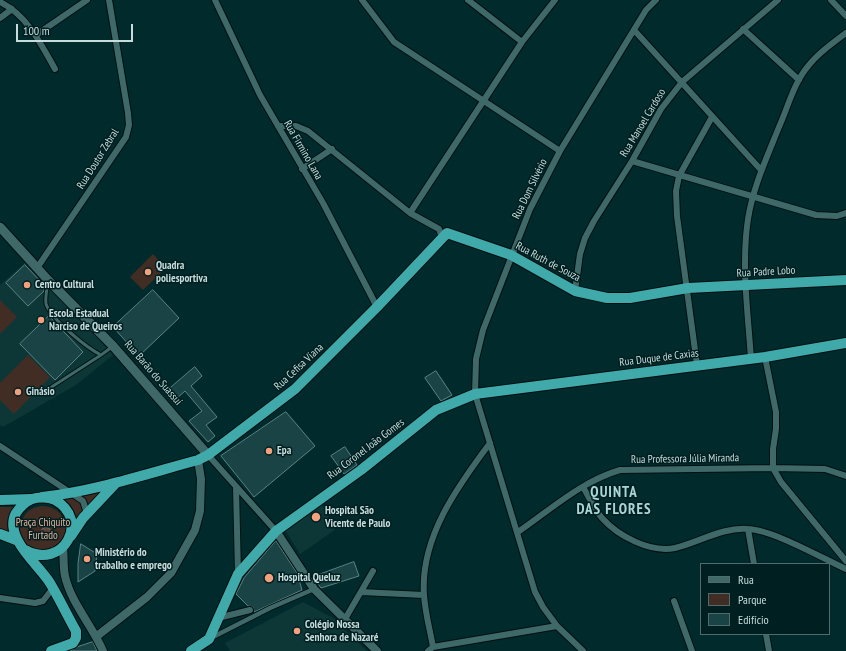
<!DOCTYPE html>
<html>
<head>
<meta charset="utf-8">
<style>
	body { margin:0 }
	#map { position:relative; width:846px; height:651px; overflow:hidden; background:#002a2b; font-family:"PT Sans Narrow",sans-serif }
	canvas { display:block }
	.legend { position:absolute; left:700px; top:563px; width:130px; height:72px; box-sizing:border-box; background:#001f20; border:1px solid #506b6c; margin:0; padding:5px 7px; list-style:none; font-size:12px; color:#c7dddd }
	.legend li { display:flex; align-items:center; gap:8px; height:20px }
	.legend b { width:20px; border:1px solid #506b6c }
	.scale { position:absolute; left:16px; top:24px; width:117px; height:18px; box-sizing:border-box; border:2px solid #c7dddd; border-top:0; padding-left:5px; font-size:12px; line-height:14px; white-space:nowrap; color:#c7dddd; -webkit-text-stroke:3px #001f20; paint-order:stroke }
</style>
</head>
<body>
<div id="map">
<canvas width="846" height="651"></canvas>
<ul class="legend">
<li><b style="height:5px;background:#3f6868"></b>Rua</li>
<li><b style="height:11px;background:#412d24"></b>Parque</li>
<li><b style="height:11px;background:#194344"></b>Edifício</li>
</ul>
<div class="scale">100 m</div>
</div>
<script>
const g = document.querySelector('canvas').getContext('2d');
g.lineJoin = 'round';
function paint(path, color) { g.fillStyle = color; g.fill(path, 'evenodd'); }
function stroke(path, color, width, dash) { g.strokeStyle = color; g.lineWidth = width; g.lineCap = dash ? 'butt' : 'round'; g.setLineDash(dash || []); g.stroke(path); }
function write(font, color, halo, rows, align = 'center') {
  g.font = font + ' "PT Sans Narrow",sans-serif'; g.lineWidth = 3; g.setLineDash([]); g.textBaseline = 'middle'; g.strokeStyle = halo; g.fillStyle = color; for (const [text, x, y, turn = 0] of rows) {
    g.save(); g.translate(x, y); g.rotate((+turn || 0) * Math.PI / 180); g.textAlign = isNaN(turn) ? turn : align; if (halo) g.strokeText(text, 0, 0); g.fillText(text, 0, 0); g.restore();
  }
}
const built = new Path2D(`
	M27,261L113,355L76,385L3,427L0,425V285Z
	M321,503L335,530L300,554L285,530Z
	M303,602L333,618L367,651H230L225,643Z`);
const green = new Path2D(`
	M153,254L166,268L143,290L130,277Z
	M0,300L17,317L0,334Z
	M28,355L50,377L14,414L0,400V383Z
	M111,487L82,512L73,528L56,498Z
	M20 529a23 23 0 1 1 46 0a23 23 0 1 1-46 0Z
	M0,507H19L13,536L0,529Z`);
const water = new Path2D(`
	M40.5 533a5.5 5.5 0 1 1 11 0a5.5 5.5 0 1 1-11 0Z`);
const building = new Path2D(`
	M25,265L44,285V291L28,306L6,283Z
	M153,290L179,318L139,356L113,327Z
	M49,316L83,352L55,380L20,344Z
	M195,367L202,376L191,386L217,417L206,425L215,436L208,442L189,421L202,411L185,391L176,399L168,390Z
	M436,371L452,395L441,401L425,378Z
	M286,412L315,446L254,497L221,456Z
	M345,447L357,465L344,474L331,456Z
	M276,541L297,573L302,590L254,612L253,607L248,606L236,594L244,578Z
	M81,544L97,554L95,571L78,582V564Z
	M354,562L359,576L321,588L313,577Z
	M93,642L97,651H70L77,647Z`);
const service = new Path2D(`
	M48,282C47,289 45,297 46,304C51,319 87,348 101,355L112,347
	M50,388L101,355`);
const pedestrian = new Path2D(`
	M211,638L270,608L314,589`);
const minor = new Path2D(`
	M215,0L260,95L323,203L377,307
	M362,0L394,42L560,151
	M468,0L522,42
	M831,0L846,16
	M0,2C27,15 41,44 55,69
	M0,18L12,9
	M743,29L799,80
	M634,30L761,170
	M36,35L87,0
	M278,126H296L308,131L410,213L439,229L442,237
	M632,161L816,215L837,216L846,213
	M302,169L332,149
	M410,213L522,42L555,0
	M37,268L126,137L129,125L128,113L109,0
	M575,291L580,254L585,238L594,221L632,161L661,109L682,82L778,0
	M765,357L776,412V429L773,449V468L781,482L846,561
	M751,359C748,313 741,265 748,219C753,187 767,157 779,127C788,107 794,82 809,65C819,52 833,43 846,33
	M697,365L677,216L676,191L679,176L712,117
	M0,446L83,501L87,513
	M208,455L276,531
	M236,487L238,574
	M583,487C589,497 594,509 602,518C618,536 650,553 675,548C700,542 722,527 748,529C773,530 822,558 846,569
	M748,529L754,564
	M518,532C550,510 582,481 620,470L773,468L825,469L846,476
	M361,592L424,595
	M0,598L35,603L43,601L53,588
	M674,601L692,651
	M218,618L250,610
	M345,619L373,571
	M766,634L769,651
	M433,647C430,630 425,612 424,595C420,538 457,487 490,443
	M428,651L433,647L557,626
	M583,651L557,626L543,607L535,592L475,394L476,359L483,330L530,209L560,151L646,10L656,0`);
const tertiary = new Path2D(`
	M276,531L314,589L377,651
	M63,547C64,556 63,567 65,576C71,603 92,625 103,651
	M97,636L147,597L171,573L195,530L200,511L201,479L198,460`);
const secondary = new Path2D(`
	M0,227L48,280L113,346L208,455`);
const trunk = new Path2D(`
	M42,497C95,491 146,474 198,460L208,455L295,389L377,307L447,233L511,255L575,291L607,298H630L688,288L846,280
	M0,500L31,499
	M0,534L16,540
	M71,536L83,518L115,484
	M25,550C63,571 91,520 55,500C48,497 38,497 32,499C25,502 20,507 16,513C3,537 38,564 50,583C59,598 67,615 76,631V638L73,643L51,651
	M191,651L209,639L238,574L276,531L361,470L436,410L475,394L765,357L846,343`);
const markers = [
	[148,272,4,"#f2a17e"],
	[27,285,4,"#f2a17e"],
	[41,320,4,"#f2a17e"],
	[18,392,4,"#f2a17e"],
	[269,451,4,"#f2a17e"],
	[316,517,5,"#f2a17e"],
	[87,559,4,"#f2a17e"],
	[269,578,5,"#f2a17e"],
	[297,631,4,"#f2a17e"]
];
const streetNames = [
	["Rua Manoel Cardoso",643,123,-59],
	["Rua Firmino Lana",303,150,60],
	["Rua Doutor Zebral",98,159,-58],
	["Rua Dom Silvério",530,189,-64],
	["Rua Ruth de Souza",548,262,28],
	["Rua Padre Lobo",766,272,-3],
	["Rua Duque de Caxias",659,358,-7],
	["Rua Cefisa Viana",299,367,-43],
	["Rua Barão do Suassuí",153,373,49],
	["Rua Coronel João Gomes",366,449,-37],
	["Rua Professora Júlia Miranda",685,459,-1]
];
const poiNames = [
	["Quadra",156,266],
	["poliesportiva",156,279],
	["Centro Cultural",35,285],
	["Escola Estadual",49,314],
	["Narciso de Queiros",49,327],
	["Ginásio",26,392],
	["Epa",277,451],
	["Hospital São",325,511],
	["Vicente de Paulo",325,524],
	["Ministério do",95,553],
	["trabalho e emprego",95,566],
	["Hospital Queluz",278,578],
	["Colégio Nossa",305,625],
	["Senhora de Nazaré",305,638]
];
const parkNames = [
	["Praça Chiquito",43,523],
	["Furtado",43,536]
];
const districtNames = [
	["QUINTA",614,493],
	["DAS FLORES",614,510]
];
paint(built, '#0d3737');
paint(green, '#412d24');
paint(water, '#5f453a');
stroke(water, '#7e736b', 1);
paint(building, '#194344');
stroke(building, '#5a8484', 1);
stroke(service, '#001011', 5);
stroke(pedestrian, '#001011', 6);
stroke(minor, '#001011', 8);
stroke(tertiary, '#001011', 10);
stroke(secondary, '#001011', 11);
stroke(trunk, '#001011', 12);
stroke(service, '#3f6868', 3);
stroke(pedestrian, '#3f6868', 4.5);
stroke(minor, '#3f6868', 6);
stroke(tertiary, '#3f6868', 8);
stroke(secondary, '#3f6868', 9);
stroke(trunk, '#40a9aa', 10);
for (const [x, y, r, color] of markers) { const dot = new Path2D(); dot.arc(x, y, r, 0, 2 * Math.PI); g.fillStyle = color; g.fill(dot); stroke(dot, '#001f20', 1.5); }
write('11px', '#c7dddd', '#001f20', streetNames);
write('bold 11px', '#c7dddd', '#001f20', poiNames, 'left');
write('11px', '#e7b09a', '#001f20', parkNames);
g.letterSpacing = '1px';
write('bold 15px', '#a9d6d6', '#001f20', districtNames);
g.letterSpacing = '0px';
</script>
</body>
</html>
